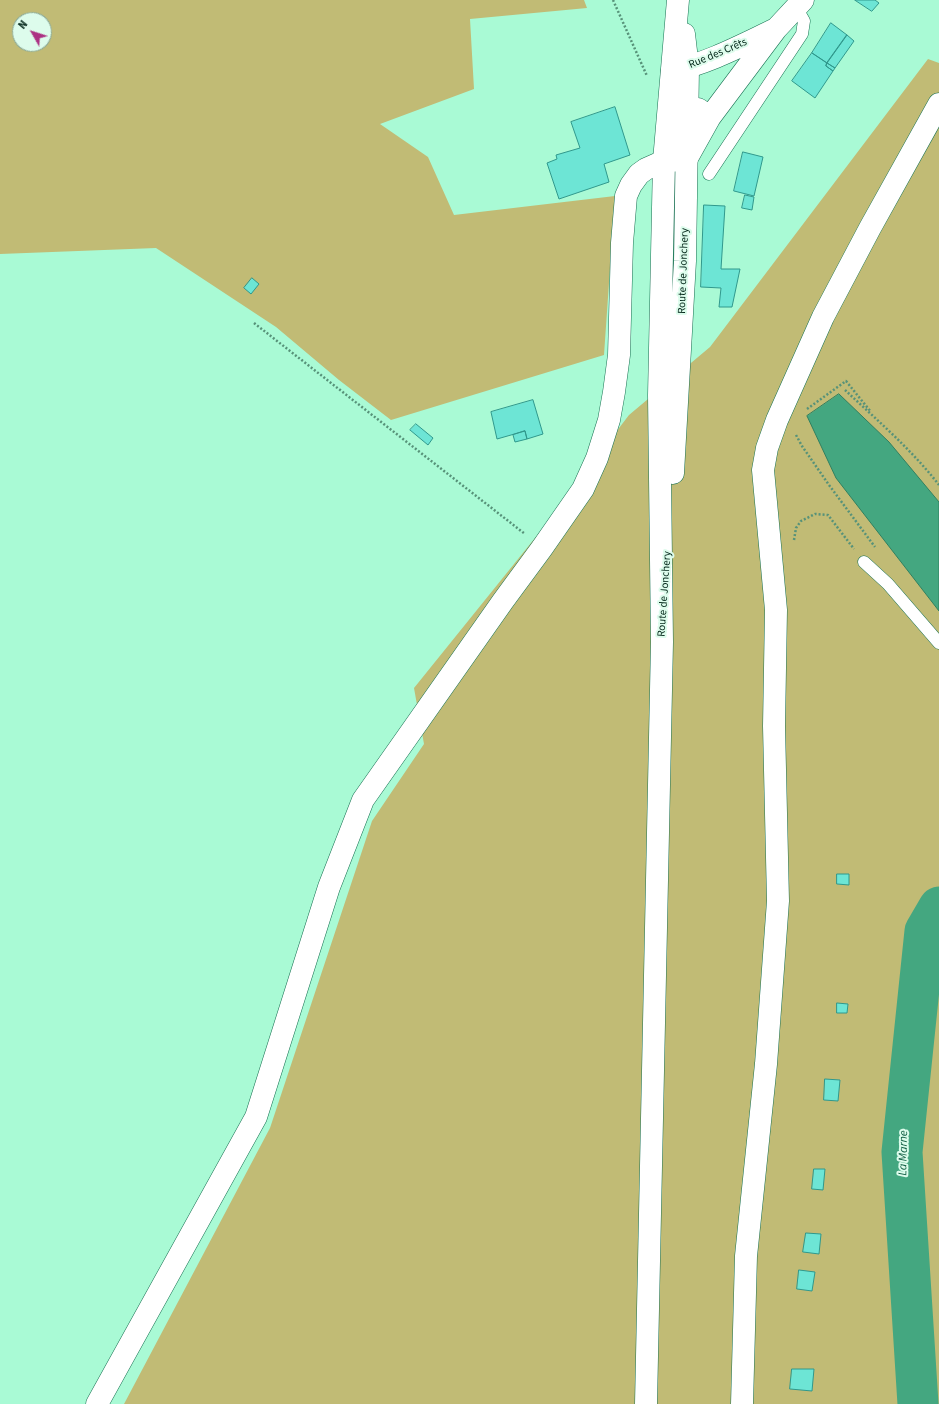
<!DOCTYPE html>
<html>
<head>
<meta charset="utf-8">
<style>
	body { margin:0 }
	#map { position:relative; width:939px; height:1404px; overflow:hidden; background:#a9fad5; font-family:"Source Sans 3",sans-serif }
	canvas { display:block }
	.north { position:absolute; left:12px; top:12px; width:40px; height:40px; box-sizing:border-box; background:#ddfcec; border:1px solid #85a697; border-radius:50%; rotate:309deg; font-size:11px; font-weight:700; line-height:16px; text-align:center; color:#012417 }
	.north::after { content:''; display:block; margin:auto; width:14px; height:18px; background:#ac3183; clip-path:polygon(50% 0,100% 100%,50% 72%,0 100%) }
</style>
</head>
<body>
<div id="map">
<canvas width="939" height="1404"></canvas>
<div class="north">N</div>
</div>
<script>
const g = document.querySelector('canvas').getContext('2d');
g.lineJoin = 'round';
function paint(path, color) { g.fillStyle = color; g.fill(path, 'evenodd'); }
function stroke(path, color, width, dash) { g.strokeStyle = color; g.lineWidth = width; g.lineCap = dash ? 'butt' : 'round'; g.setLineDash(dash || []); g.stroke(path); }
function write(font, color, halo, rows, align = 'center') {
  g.font = font + ' "Source Sans 3",sans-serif'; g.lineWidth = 4; g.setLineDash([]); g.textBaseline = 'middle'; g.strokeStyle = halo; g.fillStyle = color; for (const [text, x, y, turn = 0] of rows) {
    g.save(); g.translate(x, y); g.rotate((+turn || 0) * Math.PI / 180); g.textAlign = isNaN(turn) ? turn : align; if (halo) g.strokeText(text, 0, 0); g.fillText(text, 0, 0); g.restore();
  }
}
const green = new Path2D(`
	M0,0H584L587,8L470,19L474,89L380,124L428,157L454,215L615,196L604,355L391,420L339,380L276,327L156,248L0,254ZM20,20H44V44H20Z
	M928,59L939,63V1404H124L270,1128L372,821L424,744L414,688L539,533L629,415L710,347Z`);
const water = new Path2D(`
	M839,394L889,442L939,502V611L836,478L807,416Z`);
const river = new Path2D(`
	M918,1404L902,1152L925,931L939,907`);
const building = new Path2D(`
	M855,0H875L879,3L872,11Z
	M831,23L847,35L827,63L812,53Z
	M847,35L854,41L835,68L827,63Z
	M812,53L827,63L826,66L833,71L815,98L792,81Z
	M827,63L835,68L833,71L826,66Z
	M615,107L630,155L604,164L609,182L559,199L547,163L557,159L556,155L580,148L571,122Z
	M743,152L763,157L754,196L734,191Z
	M745,195L754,197L752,210L742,208Z
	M704,205L725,206L721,269H740L732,307H719L721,288L701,287Z
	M252,278L259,284L251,294L244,288Z
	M533,400L543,434L527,439L525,431L497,439L491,412Z
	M416,424L433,438L428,445L410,430Z
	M525,431L527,439L515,442L513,435Z
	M837,874H849V885L837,884Z
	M837,1003L848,1004L847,1013H837Z
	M825,1079L840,1080L838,1101L824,1100Z
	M814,1169H825L823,1190L812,1189Z
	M806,1233L821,1234L819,1254L803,1252Z
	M799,1270L815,1272L812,1291L797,1289Z
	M792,1369H814L812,1391L790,1389Z`);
const path = new Path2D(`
	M613,0L647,76
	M254,323L525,534
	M845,390C877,420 912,450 939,485
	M807,409L846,381L871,412
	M796,435L802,446L829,485L875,547
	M794,540L796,528L801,521L815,514L828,515L854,549`);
const lane = new Path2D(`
	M709,174L802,34L804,21L796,7
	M864,562L888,584L939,643`);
const street = new Path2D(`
	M672,73V71C709,63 742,45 776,29
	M698,109L710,117L776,29L803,0
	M97,1404L256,1117L329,887L363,800L503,601L542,548L583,489L597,458L609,420L614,392L619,355L622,243L626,196L631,185L639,174L646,169L664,161L686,160L710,117
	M742,1404L746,1256L766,1064L778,901L774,726L776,610L763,470L767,448L777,420L823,317L870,228L939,104`);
const secondary = new Path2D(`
	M673,473L685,261L688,68L684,34
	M646,1404L662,642L659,395L664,161L678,0`);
const streetNames = [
	["Rue des Crêts",718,54,-23],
	["Route de Jonchery",684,271,-88],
	["Route de Jonchery",665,594,-86]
];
const waterNames = [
	["La Marne",904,1153,-89]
];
paint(green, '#c1bb75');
paint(water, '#44a780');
stroke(water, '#308060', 1);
stroke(river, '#44a780', 41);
paint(building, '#6de5d5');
stroke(building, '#30988c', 1);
stroke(lane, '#177051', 13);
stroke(street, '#177051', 23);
stroke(secondary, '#177051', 23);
stroke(path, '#579279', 2.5, [2, 2]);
stroke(lane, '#fff', 12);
stroke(street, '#fff', 22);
stroke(secondary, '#fff', 22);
write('11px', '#012417', '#ddfcec', streetNames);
write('italic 12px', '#125e44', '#ddfcec', waterNames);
</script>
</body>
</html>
